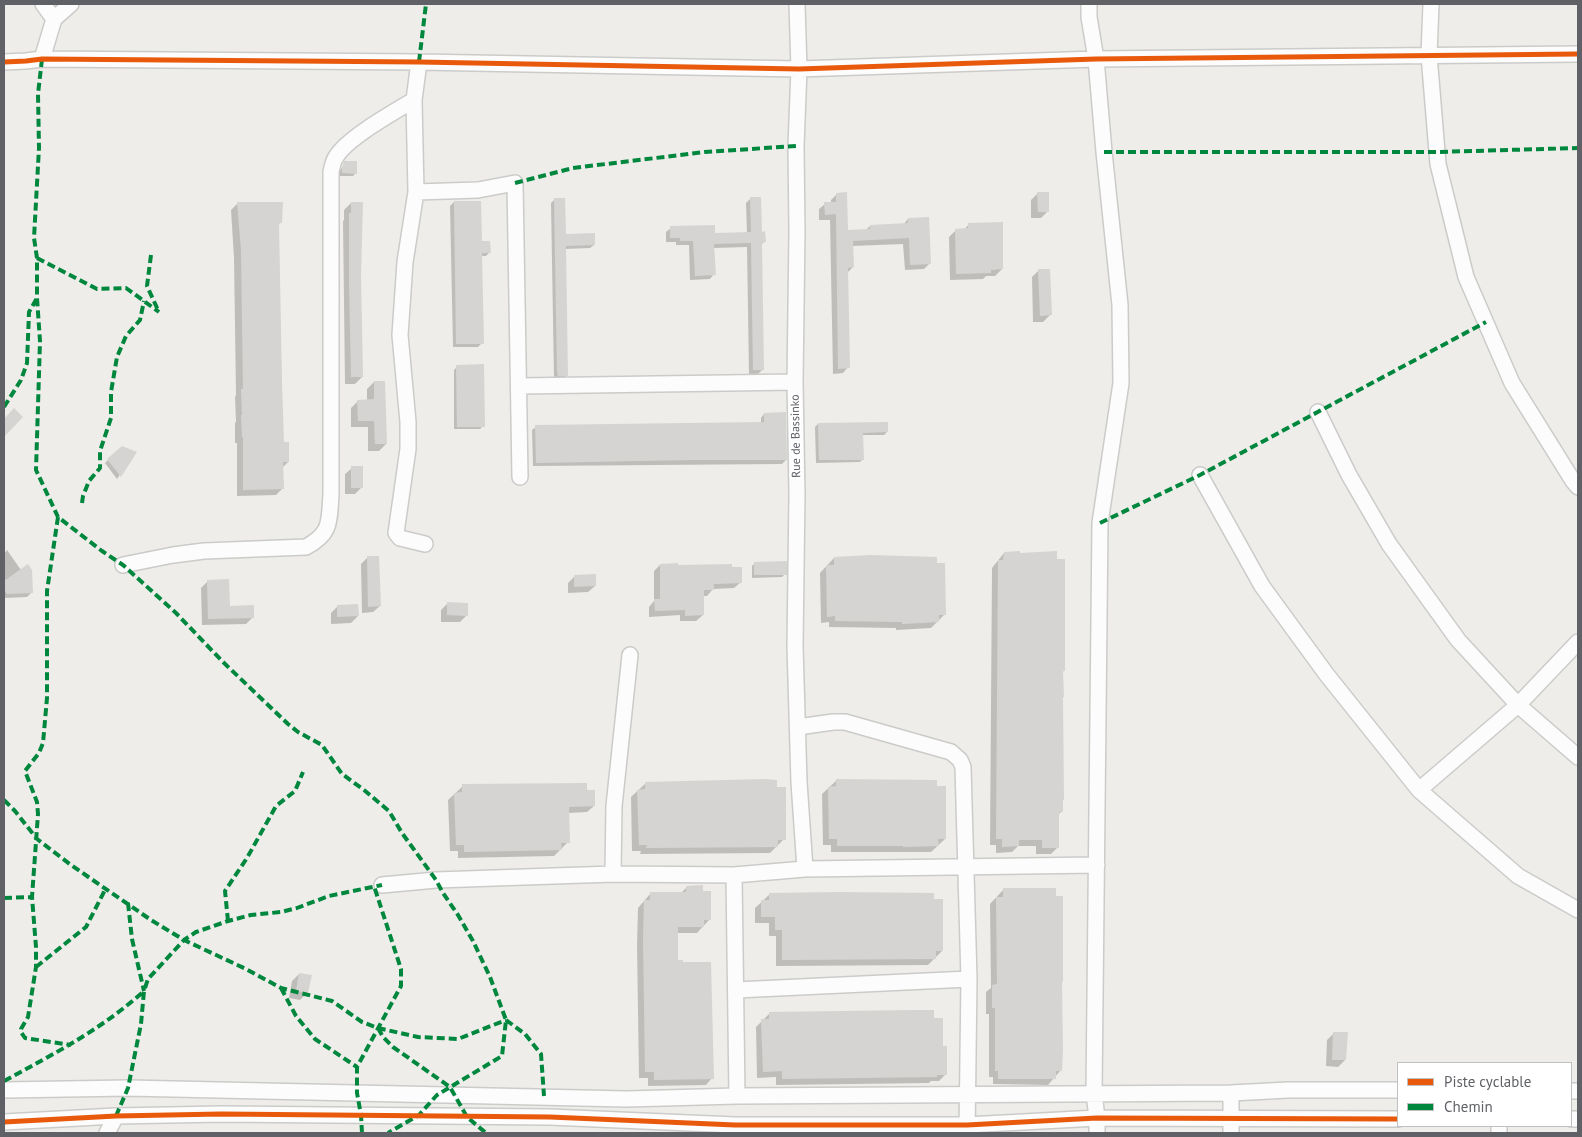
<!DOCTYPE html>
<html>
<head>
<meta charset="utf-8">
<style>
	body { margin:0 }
	#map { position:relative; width:1582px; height:1137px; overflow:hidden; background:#eeede9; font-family:"PT Sans",sans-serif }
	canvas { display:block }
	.frame { position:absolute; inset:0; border:5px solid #5f6166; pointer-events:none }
	.legend { position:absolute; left:1397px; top:1062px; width:175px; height:65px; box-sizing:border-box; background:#fff; border:1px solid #bfc0c2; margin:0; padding:6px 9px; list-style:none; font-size:15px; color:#5f6166 }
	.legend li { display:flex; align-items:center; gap:10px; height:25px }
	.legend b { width:25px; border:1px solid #bfc0c2 }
</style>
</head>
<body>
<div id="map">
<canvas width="1582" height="1137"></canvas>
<div class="frame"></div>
<ul class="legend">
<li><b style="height:6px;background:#e8590c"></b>Piste cyclable</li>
<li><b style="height:6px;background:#00873e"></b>Chemin</li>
</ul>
</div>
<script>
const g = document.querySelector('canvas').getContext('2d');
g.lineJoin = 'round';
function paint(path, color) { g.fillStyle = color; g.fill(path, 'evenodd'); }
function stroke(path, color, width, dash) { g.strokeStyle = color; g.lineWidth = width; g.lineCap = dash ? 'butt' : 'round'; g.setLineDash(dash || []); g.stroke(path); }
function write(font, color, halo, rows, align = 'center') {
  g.font = font + ' "PT Sans",sans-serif'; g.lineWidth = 4; g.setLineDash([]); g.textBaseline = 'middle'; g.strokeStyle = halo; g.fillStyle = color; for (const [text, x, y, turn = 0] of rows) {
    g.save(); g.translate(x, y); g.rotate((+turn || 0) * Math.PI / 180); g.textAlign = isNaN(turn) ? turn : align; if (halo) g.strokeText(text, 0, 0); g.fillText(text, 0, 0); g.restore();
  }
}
const shadow = new Path2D(`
	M345,163L356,173L353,176H339V172Z
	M1038,193L1048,211L1041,218H1031V200Z
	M837,194L847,232L865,231L870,226L904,224L908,219L930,263L924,269L905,270L903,244L852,246L853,267L847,273L848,367L843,373L833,374L830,220H819V209L825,204H831V200Z
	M751,198L765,241L761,245L763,369L758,374H749L747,247L713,248L714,274L710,279L690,280L689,245H676V242H666V232L671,228L714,234L747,233L746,203Z
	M554,200L565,235L594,245L590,248L565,249L567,375L563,379H554L551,203Z
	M454,202L481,243L490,252L486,256H481L482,343L478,347H453L450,206Z
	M238,203L281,222L278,225L283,443L288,462L282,468L283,488L276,495L237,496V443H235V423L236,422L235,397L236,395L234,258L231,210Z
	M351,203L360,275L362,377L355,384H345L343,221L344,220V210Z
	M969,224L1002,269L995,276H986L983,279L950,280L949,237L956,230H964Z
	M1039,270L1050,315L1043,322H1033L1032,277Z
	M457,367L483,426L480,429H454V370Z
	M374,382L386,444L379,451H368V427H351V408L358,401H367V389Z
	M764,414L786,460L782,464L533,466L532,430L536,427L761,424V418Z
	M818,424L887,432L884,435H862L863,459L860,462L816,463L815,427Z
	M135,452L117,479L105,463L108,460Z
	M352,468L362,487L355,494H345V474Z
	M7,550L21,570L32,592L27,597L4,598V554Z
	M1004,553H1055L1064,671L1062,672V811L1058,815V847L1051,854H1036V846H1018L1012,852L996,853V845H990L992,568Z
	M368,557L380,606L373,612L362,613L361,564Z
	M834,558L945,614L931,628L896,630V628L829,627V622L821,623L820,573Z
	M755,563L785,574L782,577L752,578V566Z
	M660,565H730L741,582L734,588L713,589L707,596H703V615L696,621H680V615L649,617V607L654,601V571Z
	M575,576L595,586L588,592L568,593V583Z
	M208,581L229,607L253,617L246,624L202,625L201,588Z
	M448,603L467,615L460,622H441V610Z
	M338,606L358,616L351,623L331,624V613Z
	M837,780L945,839L931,852H831V845H823L822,794Z
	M646,783L784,839L770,853L640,854L641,851H632L631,797Z
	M463,786L585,791L594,806L587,812L568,813V842L554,856L458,858V851H450L448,800Z
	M687,887L709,920L697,933H676V962L712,1078L706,1085L648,1086V1078H639L637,945L638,908L651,893H681Z
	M1004,889L1061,1070L1048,1085L993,1084V1077H989V1014H986V992L991,988L990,904Z
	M770,894L942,951L928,965L776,966V936H769V923H755V908Z
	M299,974L307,993L300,1000L289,998L292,981Z
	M770,1013L933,1020L946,1074L939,1081H931L929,1083L776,1085V1077L757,1078L756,1027Z
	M1334,1033L1345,1060L1338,1067L1326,1066L1327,1040Z`);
const building = new Path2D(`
	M344,161H357V174L342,173V168Z
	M847,192L848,230L870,229V225L908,223V218L929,217L931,264L910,265L909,238L853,241L854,267L848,268L850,368L838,369L836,214L825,215L824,202H836V193Z
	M1037,192H1049V212H1038Z
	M750,197H761L762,232L765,231L766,242L762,243L764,370H753L751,243L714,244L716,275L695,276L693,241H680V238H670V226L715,225V233L751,232Z
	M554,198H565L566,234L595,233V245L566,246L568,376H558L557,371Z
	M454,201H481L482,241H490L491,253H482L484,344H456Z
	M237,202H283L282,223H279L282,384L284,442H289V462H283L284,489L243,490V437H242L241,415H242L241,389H243L241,250Z
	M351,202H363L361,275L363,377H351L349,280V213H351Z
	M1003,222V269L991,270V273L956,274L955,229L968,228V223Z
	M1038,269H1050L1052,315L1040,316Z
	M484,364L485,427H457L456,365Z
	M374,381H385L387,444H375L374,421H358L357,400L374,399Z
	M14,408L23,417L4,437V419Z
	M786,412L787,460H690L536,463L535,425L764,422V413Z
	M888,422V432L863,433L864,460H819L818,423Z
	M122,446L137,452L121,477L107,459Z
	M351,466H363V488H351Z
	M1020,551V553L1057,551V559H1065V671H1063L1064,697H1063L1064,800H1063V812H1059V848H1042V840H1019V846L1002,847V839H996L998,560H1003L1004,552Z
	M870,555L937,557V563H945L946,615H939V622L902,624V622L835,621V616L827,617L826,565H834V557Z
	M367,556H379L381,606L368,607Z
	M787,561V575H754V562Z
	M678,563V565L732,564V567H742V583L714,584V590H704V615L685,616V610L655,611L654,599H660V564Z
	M28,564L32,570L33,593L7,594L4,589V581Z
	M596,574V586L574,587V575Z
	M229,579L230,606L254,605V618L208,619L207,580Z
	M447,602L468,603V616L447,615Z
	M358,604L359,616L337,617V605Z
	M765,779L777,780V787H786V840H778V847L646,848L647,845H639L637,790L645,789V782Z
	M836,779L937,780V786H946V839H938L939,846L903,847V846H837V839H829L828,787L836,786Z
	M587,783V790H595V806L569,807L570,843H561L562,850L464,852V845H456L454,793L462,792V784Z
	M703,885V891H711V920H704V927H678V960H683V962H711L714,1079L654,1080V1072H645L643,938L644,900H650V892H686V886Z
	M1003,888H1056V896H1063V982H1062L1063,1050L1062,1071H1056V1079H998V1071H995V1008H992V985L997,984L996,897H1003Z
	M839,892L934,893V899H943V951H936V959L782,960V930H775V917H761V900H769V893Z
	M299,973L312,975L308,993L296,991Z
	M913,1010H934V1018H943V1046H947V1075H937V1077L782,1079V1071L763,1072L761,1019H769V1012Z
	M1333,1032H1348L1346,1060H1332Z`);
const minor = new Path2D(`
	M43,4L54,19
	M797,4L799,69L796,146L797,232L795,382L797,493L795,646L799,782L805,869
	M1089,4V17L1096,59L1104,152L1120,305L1121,383L1100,523L1094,1093L1097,1118V1133
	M1431,4L1429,55L1438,164L1466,277L1512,383L1573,481L1578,487
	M42,59L54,19L71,4
	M4,62L26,61L42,59L419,62L799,69L1096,59L1578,54
	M414,100L416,192L405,262L400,335L408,422V449L396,533L400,538L425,544
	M416,192L478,190L515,183L520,477
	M520,386L795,382
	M1318,412L1349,475L1389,544L1458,640L1518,705L1578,757
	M1200,475L1262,586L1327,675L1419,790L1518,876L1578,910
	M123,565L173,555L204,551L306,547C332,533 329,521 331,494V172C332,167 333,161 336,157C347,138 394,112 414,100L419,62
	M798,727L833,722H845L951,752L960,760L963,767L969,979L967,1133
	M1419,790L1518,705L1578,642
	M613,874L614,806L630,655
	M734,875L737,1096
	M382,885L436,880L613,874L734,875L805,869L1097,865
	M736,990L969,979
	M4,1090L128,1088L627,1099L737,1096L1231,1093L1288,1090H1398
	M1571,1091H1578
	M1571,1119H1578
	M4,1122L116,1116L221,1114L550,1117L735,1125H967L1097,1118L1398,1119
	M107,1133L116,1116
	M1231,1133V1093
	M1499,1133V1126`);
const quiet = new Path2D(`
	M42,59L38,94L39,148L34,238L37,258V298L40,341L36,470L58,517L102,551L123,565L176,613L223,662L288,724L298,732L322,745L342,774L364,790L389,811L402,833L436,880L443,893L458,915L473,941L490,977L506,1020L502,1056L437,1095L419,1115L388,1133
	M419,62L426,4
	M1104,152H1437L1578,148
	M515,183L573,168L705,152L796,146
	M151,255L147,286L158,310
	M37,258L97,289L126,288L159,312
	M4,407L21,380L27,363L29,312L37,298
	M82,503L83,496L89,481L100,468V451L111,418V392L117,357L126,336L140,320L144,301
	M58,517L47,591V698L43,743L39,753L25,771L37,802L38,814L32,897L36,947V967L28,1017L21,1029V1032L25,1038L71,1045
	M1100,523L1200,475L1486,322
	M4,800L15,811L37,839L71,865L151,920L184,940L246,969L281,988L332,1001L362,1022L378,1028L418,1037L458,1039L506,1020
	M4,898L32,897
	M128,903L132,939L144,991
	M228,921L225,891L247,858L276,806L295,791L303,772
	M36,967L86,927L106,888
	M281,988L296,1016L315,1039L357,1067
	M506,1020L525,1034L541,1054L544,1096
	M378,1028L383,1037L393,1047L450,1087L467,1117L486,1133
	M4,1081C54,1054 102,1029 144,991
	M116,1116L128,1088L141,1024L144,991L148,979L184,940L196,932L228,921L251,915L281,912L297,908L329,896L382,885
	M362,1133L361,1115L357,1093V1067L401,986V969L374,886`);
const cycleway = new Path2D(`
	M4,62L26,61L42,59L419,62L799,69L1096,59L1578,54
	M4,1122L116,1116L221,1114L550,1117L735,1125H967L1097,1118L1398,1119`);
const streetNames = [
	["Rue de Bassinko",796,436,-91]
];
paint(shadow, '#0003');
paint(building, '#d5d4d2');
stroke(minor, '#cbcbca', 18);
stroke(minor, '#fcfcfc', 15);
stroke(quiet, '#00873e', 4, [8, 4]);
stroke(cycleway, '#e8590c', 5);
write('12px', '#5f6166', '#fff', streetNames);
</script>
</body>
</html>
